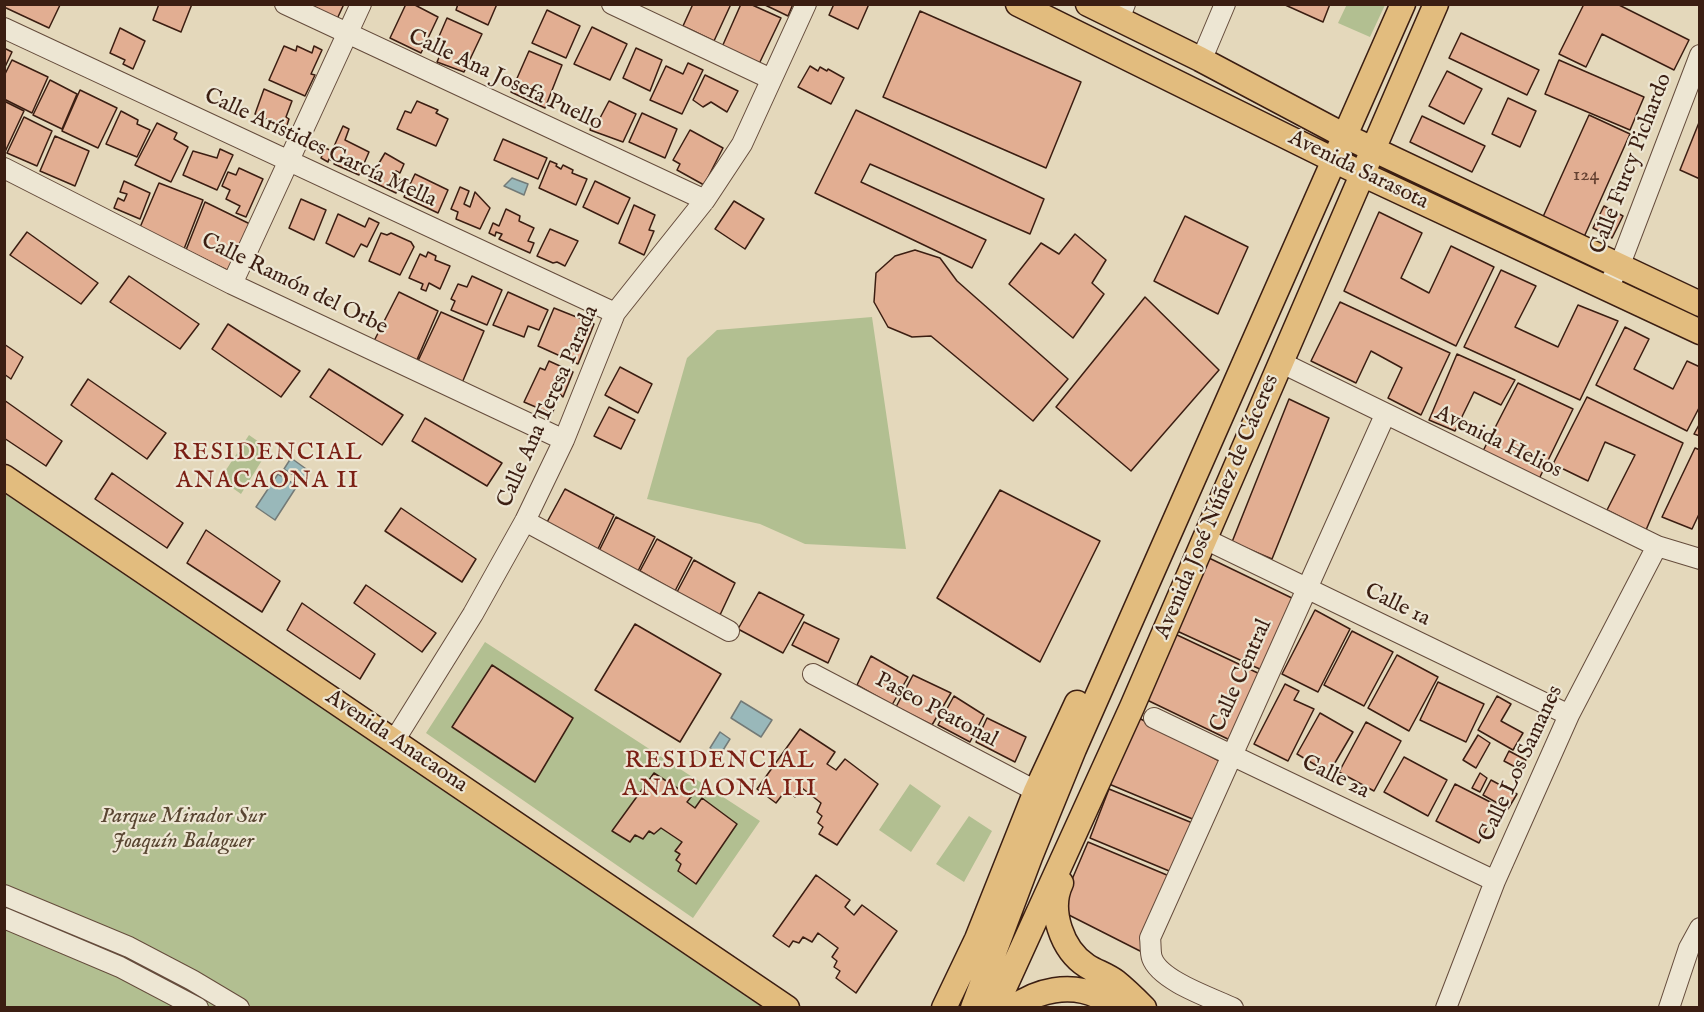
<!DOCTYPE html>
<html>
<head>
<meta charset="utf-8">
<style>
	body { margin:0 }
	#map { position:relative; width:1704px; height:1012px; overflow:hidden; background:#e4d8bb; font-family:"IM FELL English",serif }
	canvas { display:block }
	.frame { position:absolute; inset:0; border:6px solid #3b1e12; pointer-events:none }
</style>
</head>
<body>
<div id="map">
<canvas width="1704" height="1012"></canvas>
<div class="frame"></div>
</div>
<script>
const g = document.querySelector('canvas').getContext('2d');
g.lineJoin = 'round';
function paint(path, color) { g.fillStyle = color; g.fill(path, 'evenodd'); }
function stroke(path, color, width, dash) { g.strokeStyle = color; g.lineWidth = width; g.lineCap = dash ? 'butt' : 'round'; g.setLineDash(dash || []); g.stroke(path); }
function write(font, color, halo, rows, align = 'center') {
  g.font = font + ' "IM FELL English",serif'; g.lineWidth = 4.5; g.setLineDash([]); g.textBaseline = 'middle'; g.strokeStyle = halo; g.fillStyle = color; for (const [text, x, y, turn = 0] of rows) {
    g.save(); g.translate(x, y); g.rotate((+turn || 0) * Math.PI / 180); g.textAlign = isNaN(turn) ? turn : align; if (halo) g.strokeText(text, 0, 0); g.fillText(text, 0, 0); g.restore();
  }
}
const green = new Path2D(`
	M1347,4L1385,5L1370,37L1338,23Z
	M872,317L906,549L805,544L760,524L647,499L687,358L717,330Z
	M249,435L269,449L241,494L220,479Z
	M4,493L762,1007H5Z
	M485,642L760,821L693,918L426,733Z
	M910,784L941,806L911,852L879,830Z
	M969,816L992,831L964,882L936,864Z`);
const water = new Path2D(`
	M512,178L528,184L524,195L504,186Z
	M291,458L309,471L302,481L284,469Z
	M278,474L297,486L275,520L256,507Z
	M741,701L772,720L761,737L731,718Z
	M720,732L730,739L720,755L710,748Z`);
const building = new Path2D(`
	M4,4H58L60,5L49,28L4,7Z
	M159,4H192L181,32L153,20Z
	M309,4H344L337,19Z
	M406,4H413L438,17L421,53L390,38Z
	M458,4H497L488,25L456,10Z
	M693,4H731L714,41L683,26Z
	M741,4H750L781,18L759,64L722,47Z
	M763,4H793L788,16Z
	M834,4H869L858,29L829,15Z
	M1283,4H1330L1323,22Z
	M1584,4H1617L1689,40L1674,70L1602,34L1586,67L1559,54Z
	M547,10L580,26L566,58L532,43Z
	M920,11L1081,82L1046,168L883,97Z
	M447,18L482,34L464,72L437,62L441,53L434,48Z
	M592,27L627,44L610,80L574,64Z
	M120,28L145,41L133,69L123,64L125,60L110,53Z
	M1461,33L1539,70L1527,95L1449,58Z
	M284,46L296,51L297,46L312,53L314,46L322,50L311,74L315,75L305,96L269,80Z
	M4,48L12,52L4,69Z
	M636,48L662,60L650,91L623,78Z
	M529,51L562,65L545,108L511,92Z
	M12,60L48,77L32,113L4,99V76Z
	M1559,60L1644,97L1630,130L1545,94Z
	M688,63L703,70L682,114L650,100L666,66L683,74Z
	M810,66L818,71L820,67L827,71L828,69L844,78L831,104L798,87Z
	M1447,71L1482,89L1464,124L1429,106Z
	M705,75L738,91L727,112L711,102L703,107L693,100Z
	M50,80L77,94L62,129L33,115Z
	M264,89L292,101L286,117L289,119L286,128L255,114Z
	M80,90L117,108L98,148L62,131Z
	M1508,98L1536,111L1520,147L1492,134Z
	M4,101L24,111L4,154Z
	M417,101L438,110L436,113L448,119L436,146L397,129L405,111L411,113Z
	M609,101L636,114L623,142L590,130L594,117L600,118Z
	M856,110L1044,199L1030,234L870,164L861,182L986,240L972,268L815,193Z
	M121,111L138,120L137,124L150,130L137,157L106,144Z
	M642,113L677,129L665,158L629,142Z
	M1589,115L1630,134L1584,237L1542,219Z
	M1422,116L1485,146L1472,172L1410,142Z
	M24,117L52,131L37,166L7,153Z
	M1700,120V179L1680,170Z
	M157,123L177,133L174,139L188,147L171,182L135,165Z
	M343,126L349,129L345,140L369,152L359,175L334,164L335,162L329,159L328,162L321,158L325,148L332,151Z
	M690,130L723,148L704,185L677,170L680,164L673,160Z
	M55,136L89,151L75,186L40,171Z
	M503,139L547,158L538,179L494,160Z
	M220,149L233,155L217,190L183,175L193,151L217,158Z
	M385,153L404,164L400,173L396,171L393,176L401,180L396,193L369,180Z
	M550,161L557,164L556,166L561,169L563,165L573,170L572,173L587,179L576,205L539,188Z
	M239,168L263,179L246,217L236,213L240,206L226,199L230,190L222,186L228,172L236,175Z
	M415,174L448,190L438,213L404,197Z
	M124,181L150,193L140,219L114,208L118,198L124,201L127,194L120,192Z
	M595,181L630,198L618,224L583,207Z
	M159,183L203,200L184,249L138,232Z
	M460,187L469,191L464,204L470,207L475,192L490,208L480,229L456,219L458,212L451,209Z
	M301,199L326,210L314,240L289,228Z
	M734,201L764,219L745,249L715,229Z
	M205,202L250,224L229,271L186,250Z
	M634,205L655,215L649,230L654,231L644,255L619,243Z
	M1604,206L1623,216L1612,238L1593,228Z
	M506,209L520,216L519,221L534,228L528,241L534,243L530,253L499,239L502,234L496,232L495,236L489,233L493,223L499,226Z
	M1379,212L1422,233L1401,278L1429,293L1451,246L1494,267L1456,346L1344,291Z
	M338,214L365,227L369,218L379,223L367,247L361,244L354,257L326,243Z
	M1185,216L1248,247L1218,314L1154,281Z
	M550,229L578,241L565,266L557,262L553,263L537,256Z
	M27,232L98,283L81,304L10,255Z
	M381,233L387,235L391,233L411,242L414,247L400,275L369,261Z
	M1075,234L1106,260L1092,283L1104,294L1073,338L1009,284L1041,243L1059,254Z
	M915,250L940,258L957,281L1068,379L1033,421L931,336L912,337L888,327L874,302L876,273L895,256Z
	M428,252L436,256L435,260L450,266L440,289L429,283L426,291L421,289L423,284L409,278L420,254L426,257Z
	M1501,270L1536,286L1515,327L1558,347L1578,305L1618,321L1580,400L1464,347Z
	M129,276L199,324L180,349L110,302Z
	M472,276L502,290L487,325L451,310L455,301L451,299L458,284L467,287Z
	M399,292L438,311L416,362L373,343Z
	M508,292L548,310L539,330L528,326L524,337L493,325Z
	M1145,297L1219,370L1131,471L1056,407Z
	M1340,302L1450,353L1421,415L1388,398L1402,368L1371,351L1356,383L1311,361Z
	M554,308L594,324L578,364L538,346Z
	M441,312L484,331L462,383L418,361Z
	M228,324L300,371L281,397L212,349Z
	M1625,327L1649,339L1634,369L1673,389L1687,361L1700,367V406L1687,431L1596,385Z
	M4,344L23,357L11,379L4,374Z
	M1457,354L1515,380L1501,405L1474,392L1455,431L1429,420Z
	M549,361L573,372L563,397L560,394L552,414L524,402L540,368L545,370Z
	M620,367L652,384L638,413L605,395Z
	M329,369L403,415L382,445L310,397Z
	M88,379L166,433L147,459L71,405Z
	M1518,383L1573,409L1539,479L1483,451Z
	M1587,397L1683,443L1646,530L1607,510L1635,455L1605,442L1588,481L1553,464Z
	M1289,399L1329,418L1272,559L1232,542Z
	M4,400L62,441L46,466L4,438Z
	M609,407L635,420L621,449L594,436Z
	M425,418L502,463L487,486L412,441Z
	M1700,423V436L1694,434Z
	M1695,448L1700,450V512L1692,529L1662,517Z
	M112,473L183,523L167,548L95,499Z
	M565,489L614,515L597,551L546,524Z
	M1000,490L1100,541L1040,662L937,598Z
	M401,508L476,559L462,582L385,531Z
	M616,517L655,537L638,571L599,551Z
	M206,530L280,581L262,612L187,563Z
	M657,539L692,558L675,591L640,571Z
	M1209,558L1296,600L1264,671L1177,631Z
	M694,560L735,583L720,615L677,592Z
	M366,585L436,633L422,652L354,603Z
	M759,592L804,615L783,653L738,629Z
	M302,603L375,654L360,679L287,630Z
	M1315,610L1350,629L1318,692L1282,674Z
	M804,622L839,639L828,663L792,645Z
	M635,624L721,674L680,742L595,690Z
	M1352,631L1393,652L1364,706L1324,685Z
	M1175,634L1262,675L1234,742L1147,700Z
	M1397,655L1438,677L1409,731L1368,708Z
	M871,656L908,677L892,705L857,685Z
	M492,665L573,718L535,782L452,727Z
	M913,675L951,693L932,725L896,707Z
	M1438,682L1484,704L1466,742L1420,720Z
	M1285,684L1299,691L1294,700L1314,709L1288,761L1254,744Z
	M954,696L984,715L970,742L938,725Z
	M1497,696L1511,704L1501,721L1523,733L1513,750L1478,730Z
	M1320,713L1353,732L1329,773L1297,754Z
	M1137,717L1223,763L1195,820L1109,784Z
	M987,718L1026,737L1015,762L976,742Z
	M1366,722L1401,741L1374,791L1339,772Z
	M800,729L835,752L827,764L836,770L845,759L878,784L837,845L819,834L823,827L818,823L822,816L817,812L821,803L802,788L795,797L786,790L776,803L757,789Z
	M1478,735L1490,743L1476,768L1463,760Z
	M1509,751L1526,760L1521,770L1504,761Z
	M1404,757L1447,780L1428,816L1384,792Z
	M654,773L691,797L687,802L695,808L702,798L737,824L696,884L678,871L681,864L676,860L680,854L675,851L682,842L661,828L654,834L649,831L643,839L635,835L630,842L612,831Z
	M1480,773L1487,778L1480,792L1472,788Z
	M1491,780L1517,794L1508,809L1483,795Z
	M1455,784L1498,806L1479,843L1436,821Z
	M1109,789L1195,824L1174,873L1090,838Z
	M1088,842L1174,878L1140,951L1059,910Z
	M816,875L850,900L845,907L854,915L862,905L897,931L856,993L836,978L840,971L834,967L837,961L832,957L838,948L818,933L812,942L803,937L799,943L793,941L789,947L773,936Z`);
const minor = new Path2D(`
	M285,4L705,200
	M612,4L771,79
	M1119,19L1125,4
	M4,28L615,313
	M1200,59L1206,49L1225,4
	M4,168L232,284L564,440
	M1612,279L1619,267L1700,55
	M232,284L361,4
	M1280,362L1657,546L1700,559
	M525,521L729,631
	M1205,539L1569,715
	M813,674L1036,791
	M1154,718L1495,881
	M394,741L473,614L525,521L564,440L615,313L705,200L742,144L806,4
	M4,895L129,947L192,980L239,1008
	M4,918L120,967L198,1008
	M1233,1008C1212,998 1160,981 1152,958C1150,952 1151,944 1150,938L1385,415
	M1446,1008L1495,881L1569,715L1657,546
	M1669,1008L1689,948L1700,928`);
const major = new Path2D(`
	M1018,4L1362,174L1700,332
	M1088,4L1200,59L1345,136L1700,304
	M4,477L787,1008
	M1061,883C1048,910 1062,950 1087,966C1096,972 1107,975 1116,982C1126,990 1135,999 1144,1008
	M944,1008L977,939L1036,791L1077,703
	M973,1008L1030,857L1074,749L1403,4
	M995,1008L1132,707L1436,4
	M1013,1008C1037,990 1070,983 1098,996C1103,998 1108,1004 1113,1008`);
const numberNames = [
	["124",1586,176]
];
const streetNames = [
	["Calle Ana Josefa Puello",505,81,25],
	["Calle Arístides García Mella",320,149,25],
	["Calle Furcy Pichardo",1632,164,-69],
	["Avenida Sarasota",1358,171,26],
	["Calle Ramón del Orbe",294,285,26],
	["Calle Ana Teresa Parada",549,407,-66],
	["Avenida Helios",1498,443,26],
	["Avenida José Núñez de Cáceres",1218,507,-67],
	["Calle 1a",1397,606,26],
	["Calle Central",1242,676,-66],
	["Paseo Peatonal",936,711,28],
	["Avenida Anacaona",396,742,34],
	["Calle Los Samanes",1522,764,-65],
	["Calle 2a",1335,778,26]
];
const parkNames = [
	["Parque Mirador Sur",183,817],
	["Joaquín Balaguer",183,842]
];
const neighbourhoodNames = [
	["RESIDENCIAL",268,454],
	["ANACAONA II",268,482],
	["RESIDENCIAL",720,762],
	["ANACAONA III",720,790]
];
paint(green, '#b2bf91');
paint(water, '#99b8ba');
stroke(water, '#737a77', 1.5);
paint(building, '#e2ae92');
stroke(building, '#3b1e12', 1.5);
stroke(minor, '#654c3c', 22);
stroke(major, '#3b1e12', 27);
stroke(minor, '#ede6d3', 20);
stroke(major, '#e2bc7e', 24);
write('20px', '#654232', null, numberNames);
write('22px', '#3b1e12', '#ede6d3', streetNames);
write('italic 22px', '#594632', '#ede6d3', parkNames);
g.letterSpacing = '1.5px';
write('24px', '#7a1f14', '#ede6d3', neighbourhoodNames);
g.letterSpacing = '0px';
</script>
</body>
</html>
